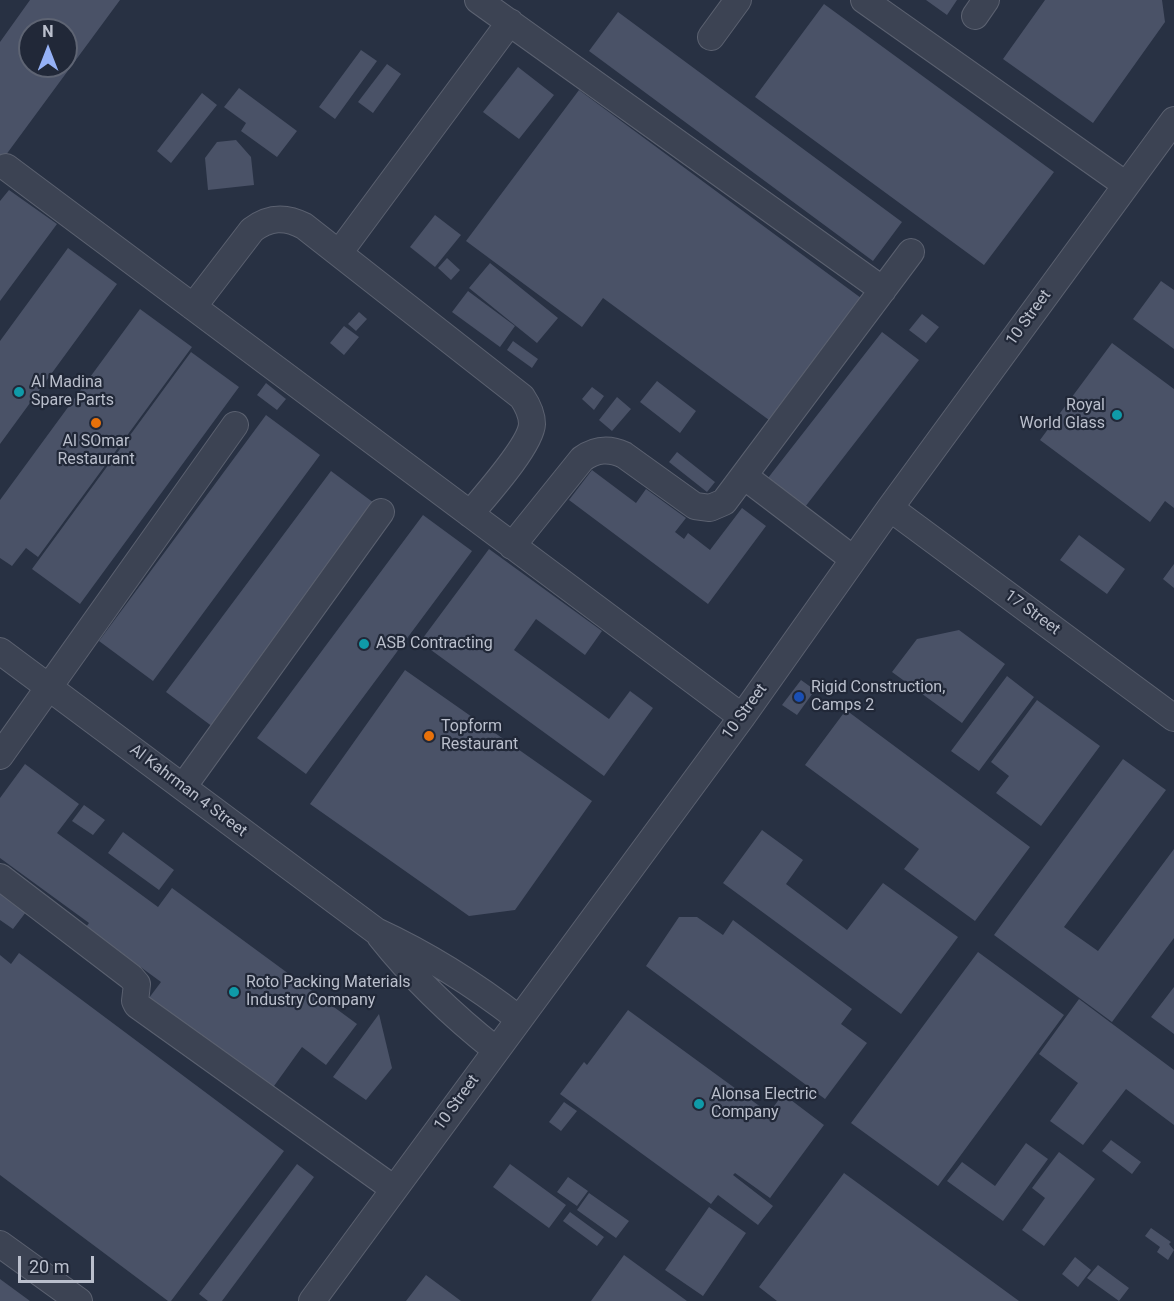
<!DOCTYPE html>
<html>
<head>
<meta charset="utf-8">
<style>
	body { margin:0 }
	#map { position:relative; width:1174px; height:1301px; overflow:hidden; background:#283143; font-family:Roboto,sans-serif }
	canvas { display:block }
	.north { position:absolute; left:18px; top:18px; width:60px; height:60px; box-sizing:border-box; background:#212838; border:2px solid #5e6473; border-radius:50%; rotate:0deg; font-size:16px; font-weight:700; line-height:24px; text-align:center; color:#babfcc }
	.north::after { content:''; display:block; margin:auto; width:21px; height:27px; background:#95b1f6; clip-path:polygon(50% 0,100% 100%,50% 72%,0 100%) }
	.scale { position:absolute; left:18px; top:1256px; width:76px; height:27px; box-sizing:border-box; border:3px solid #babfcc; border-top:0; padding-left:8px; font-size:18px; line-height:21px; white-space:nowrap; color:#babfcc; -webkit-text-stroke:4px #212838; paint-order:stroke }
</style>
</head>
<body>
<div id="map">
<canvas width="1174" height="1301"></canvas>
<div class="north">N</div>
<div class="scale">20 m</div>
</div>
<script>
const g = document.querySelector('canvas').getContext('2d');
g.lineJoin = 'round';
function paint(path, color) { g.fillStyle = color; g.fill(path, 'evenodd'); }
function stroke(path, color, width, dash) { g.strokeStyle = color; g.lineWidth = width; g.lineCap = dash ? 'butt' : 'round'; g.setLineDash(dash || []); g.stroke(path); }
function write(font, color, halo, rows, align = 'center') {
  g.font = font + ' Roboto,sans-serif'; g.lineWidth = 4.5; g.setLineDash([]); g.textBaseline = 'middle'; g.strokeStyle = halo; g.fillStyle = color; for (const [text, x, y, turn = 0] of rows) {
    g.save(); g.translate(x, y); g.rotate((+turn || 0) * Math.PI / 180); g.textAlign = isNaN(turn) ? turn : align; if (halo) g.strokeText(text, 0, 0); g.fillText(text, 0, 0); g.restore();
  }
}
const building = new Path2D(`
	M30,0H120L0,163V42ZM30,30H66V66H30Z
	M926,0H957L947,15Z
	M1045,0H1162L1165,22L1093,123L1003,59Z
	M824,4L1054,172L984,265L755,97Z
	M618,12L902,222L873,261L589,51Z
	M361,50L377,61L335,119L319,107Z
	M387,64L401,74L373,113L358,102Z
	M518,67L554,95L519,139L483,112Z
	M239,88L297,131L277,157L241,131L246,123L224,107Z
	M579,90L861,298L769,420L603,298L582,327L466,241Z
	M202,93L217,105L171,163L157,151Z
	M236,140L251,157L254,185L208,190L205,158L217,142Z
	M9,190L57,224L0,301V201Z
	M435,215L461,235L435,267L410,247Z
	M68,248L117,284L0,444V341Z
	M447,258L460,270L451,280L438,268Z
	M490,263L558,318L537,343L469,288Z
	M1161,281L1174,290V349L1133,319Z
	M468,291L515,326L500,347L452,312Z
	M140,309L192,347L38,557L26,548L12,566L0,558V500Z
	M359,312L367,319L356,331L348,324Z
	M922,314L939,327L926,343L909,330Z
	M344,326L359,337L344,355L330,343Z
	M882,332L919,360L805,507L768,478Z
	M513,341L538,359L532,368L507,350Z
	M1112,343L1174,389V508L1165,501L1150,522L1040,440Z
	M191,352L239,387L80,604L32,569Z
	M657,381L696,411L680,433L640,402Z
	M266,383L286,399L277,410L257,395Z
	M592,387L604,396L594,410L582,399Z
	M617,397L631,409L612,431L599,420Z
	M266,415L320,455L153,681L99,641Z
	M677,452L715,482L707,492L669,462Z
	M592,470L636,503L646,489L686,518L675,532L684,539L688,533L710,550L742,508L766,526L708,604L569,500Z
	M331,471L378,506L213,727L166,692Z
	M423,515L472,551L306,774L257,738Z
	M1079,535L1125,569L1107,594L1060,560Z
	M489,549L602,631L585,655L536,619L514,650L609,719L630,691L653,708L604,776L420,642Z
	M1174,564V588L1163,579Z
	M959,630L1005,664L962,723L892,672L917,639Z
	M405,670L592,801L515,910L469,916L310,804Z
	M1007,676L1034,697L979,771L951,751Z
	M801,680L815,690L797,715L782,705Z
	M1037,700L1100,746L1041,826L996,793L1009,776L991,762Z
	M846,710L1030,847L975,921L904,869L919,849L805,765Z
	M1123,759L1166,790L1064,927L1098,951L1174,849V938L1112,1022L994,935Z
	M25,764L79,804L57,833L158,907L172,888L357,1024L326,1065L302,1047L269,1093L146,1002L161,982L86,927L89,923L0,858V798Z
	M84,805L105,820L93,835L72,821Z
	M762,830L803,860L786,884L847,930L883,883L958,937L901,1014L723,883Z
	M123,832L174,870L159,890L108,853Z
	M0,892L26,912L13,929L0,920Z
	M679,917H697L723,935L733,920L852,1009L841,1024L867,1043L825,1099L646,966Z
	M978,952L1064,1015L938,1186L851,1123Z
	M19,953L284,1151L171,1301H168L0,1175V955L11,964Z
	M1174,987V1034L1151,1017Z
	M1079,999L1174,1070V1125L1126,1089L1083,1145L1050,1121L1078,1083L1039,1054Z
	M628,1010L769,1113L783,1094L824,1125L770,1198L735,1173L733,1175L773,1206L758,1225L718,1195L711,1204L560,1094L584,1062L587,1065Z
	M379,1014L392,1068L366,1100L333,1077Z
	M564,1102L577,1111L561,1131L549,1122Z
	M1111,1140L1141,1162L1132,1174L1102,1151Z
	M1026,1143L1048,1159L1003,1221L947,1181L962,1162L995,1186Z
	M1059,1152L1095,1179L1044,1246L1022,1230L1045,1198L1032,1188Z
	M297,1164L314,1177L222,1301H208L199,1294Z
	M510,1164L566,1205L549,1228L493,1187Z
	M844,1173L1019,1301H777L759,1287Z
	M568,1177L588,1191L577,1206L557,1192Z
	M589,1193L629,1221L616,1238L577,1210Z
	M709,1207L746,1233L703,1296L665,1270Z
	M570,1212L604,1237L597,1246L563,1221Z
	M1151,1228L1171,1242L1169,1244L1174,1250L1168,1260L1157,1252L1160,1247L1145,1236Z
	M624,1255L687,1301H591Z
	M1075,1257L1091,1270L1078,1287L1062,1274Z
	M1098,1265L1129,1288L1119,1301L1087,1278Z
	M426,1275L461,1301H406Z
	M0,1279L30,1301H0Z`);
const minor = new Path2D(`
	M478,0L883,290
	M864,0L1126,185
	M975,16L986,0
	M711,37L738,0
	M6,167L742,717
	M339,253L510,22
	M193,307L252,230C269,217 285,216 304,226L522,397C528,406 532,414 532,424C531,445 485,496 470,514
	M744,476L853,559
	M890,508L1174,718
	M512,546L582,459C596,449 609,448 624,455L695,506L710,508L724,502L911,252
	M0,651L376,931C428,955 474,984 519,1019
	M0,756L235,425
	M183,787L381,512
	M0,877L131,977L137,984L135,1001L137,1005L394,1189
	M380,936C414,979 453,1016 496,1050
	M0,1244L79,1301
	M312,1301L742,717L890,508L1174,120`);
const markers = [
	[19,392,6,"#0f9aa8"],
	[1117,415,6,"#0f9aa8"],
	[96,423,6,"#e8710a"],
	[364,644,6,"#0f9aa8"],
	[799,697,6,"#1a4fb4"],
	[429,736,6,"#e8710a"],
	[234,992,6,"#0f9aa8"],
	[699,1104,6,"#0f9aa8"]
];
const streetNames = [
	["10 Street",1029,318,-54],
	["17 Street",1032,613,36],
	["10 Street",745,712,-54],
	["Al Kahrman 4 Street",188,791,37],
	["10 Street",457,1103,-54]
];
const poiNames = [
	["Al Madina",31,383],
	["Spare Parts",31,401],
	["Royal",1105,406,"right"],
	["World Glass",1105,424,"right"],
	["Al SOmar",96,442,"center"],
	["Restaurant",96,460,"center"],
	["ASB Contracting",376,644],
	["Rigid Construction,",811,688],
	["Camps 2",811,706],
	["Topform",441,727],
	["Restaurant",441,745],
	["Roto Packing Materials",246,983],
	["Industry Company",246,1001],
	["Alonsa Electric",711,1095],
	["Company",711,1113]
];
paint(building, '#4a5267');
stroke(minor, '#5b6170', 28);
stroke(minor, '#3c4353', 26);
for (const [x, y, r, color] of markers) { const dot = new Path2D(); dot.arc(x, y, r, 0, 2 * Math.PI); g.fillStyle = color; g.fill(dot); stroke(dot, '#212838', 2); }
write('16px', '#babfcc', '#212838', streetNames);
write('16px', '#babfcc', '#212838', poiNames, 'left');
</script>
</body>
</html>
